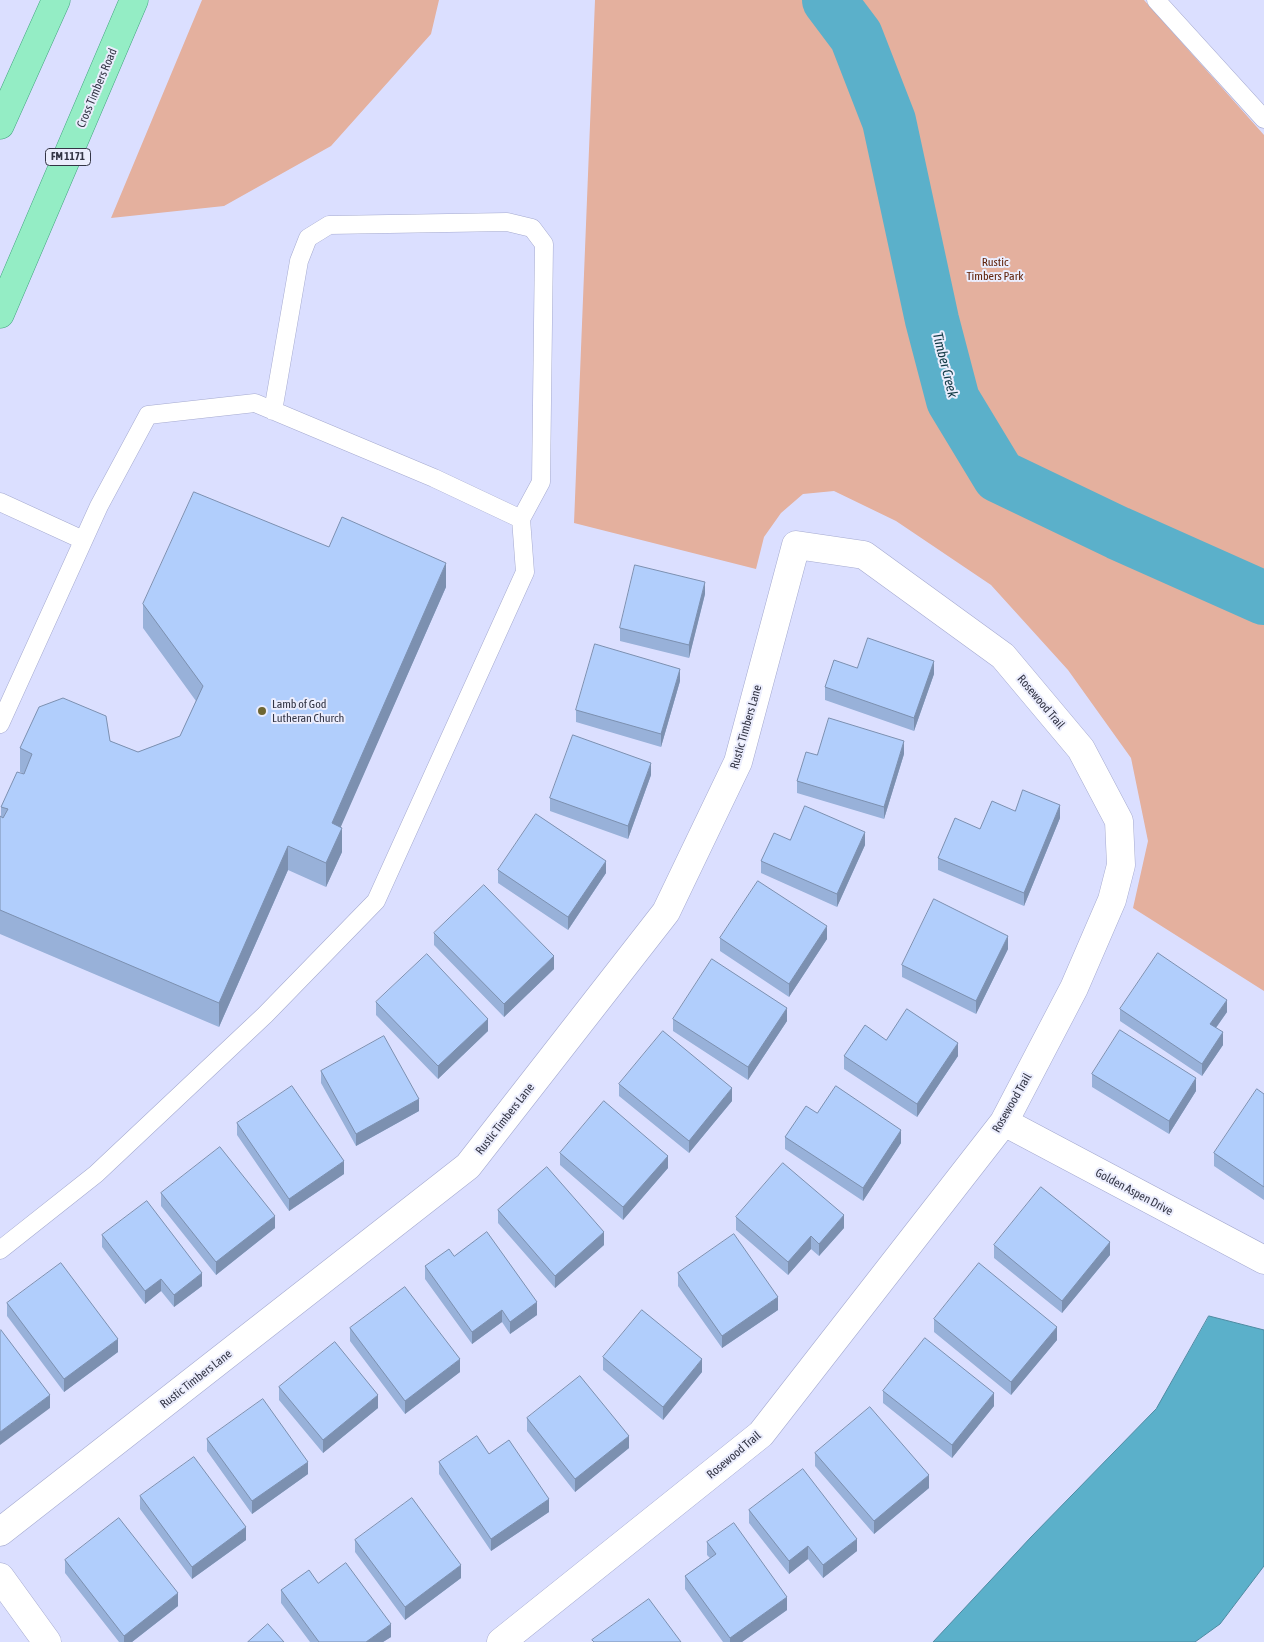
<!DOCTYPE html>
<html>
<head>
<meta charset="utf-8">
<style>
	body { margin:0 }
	canvas { display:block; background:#dbdfff }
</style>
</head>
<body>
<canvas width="1264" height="1642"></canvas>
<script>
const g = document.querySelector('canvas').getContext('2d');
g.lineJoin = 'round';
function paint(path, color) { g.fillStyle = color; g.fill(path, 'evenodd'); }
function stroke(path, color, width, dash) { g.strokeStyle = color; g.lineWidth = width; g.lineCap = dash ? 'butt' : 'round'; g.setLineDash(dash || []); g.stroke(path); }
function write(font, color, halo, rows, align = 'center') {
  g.font = font + ' "Asap Condensed",sans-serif'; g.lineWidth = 4; g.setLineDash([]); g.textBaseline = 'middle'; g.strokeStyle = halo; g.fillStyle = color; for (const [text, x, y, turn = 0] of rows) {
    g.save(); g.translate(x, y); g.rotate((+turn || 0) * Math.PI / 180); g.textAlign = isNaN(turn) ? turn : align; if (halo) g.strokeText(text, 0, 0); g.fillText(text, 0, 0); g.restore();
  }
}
const green = new Path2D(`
	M202,0H439L431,34L331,146L224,206L111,218Z
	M595,0H1144L1264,135V991L1133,908L1148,841L1131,758L1068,670L991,585L896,521L834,491L803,494L781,513L764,537L756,569L574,523Z`);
const water = new Path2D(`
	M1209,1316L1264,1330V1566L1220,1624L1195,1642H933L1031,1537L1156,1409Z`);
const river = new Path2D(`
	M829,0L856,36L889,121L932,320L953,400L999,476L1118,533L1264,598`);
const service = new Path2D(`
	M1156,0L1264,119
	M273,411L299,261L308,238L329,225L507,222L532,228L544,244L541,482L521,519
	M0,502L83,540
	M0,724L99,506L148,415L255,403L434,478L521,519L525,572L376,901L265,1015L96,1174L0,1250`);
const minor = new Path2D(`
	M1004,1122L1264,1260
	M0,1532L468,1166L666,912L738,762L796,545L864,555L1003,656L1081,749L1119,821L1121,865L1112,900L1074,988L1004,1122L761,1434L501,1642
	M0,1577L47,1642`);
const primary = new Path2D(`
	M0,125L56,0
	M0,314L134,0`);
const wall = new Path2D(`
	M329,547L446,587L340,827L342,852L326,887L288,870L219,1027L0,934V816L1,817V807L24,774L20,772V748L110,741L138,752L180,736L196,701L143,628V604Z
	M705,594L689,658L620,641V628Z
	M857,668L934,674L914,731L825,700V687Z
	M680,681L661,747L576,722V710Z
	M904,754L884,819L797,793V781Z
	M651,775L628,839L550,811V798Z
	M1060,818L1024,906L938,870V858L980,829Z
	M790,840L865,845L837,907L761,873V861Z
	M498,870L606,873L568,930L498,883Z
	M434,933L554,969L504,1017L434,945Z
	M720,938L827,939L789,997L720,951Z
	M1008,949L976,1014L902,977V965Z
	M376,1002L488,1031L438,1079L376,1015Z
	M1120,1009L1227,1012L1216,1028L1223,1045L1202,1076L1120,1021Z
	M673,1019L787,1021L748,1080L673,1031Z
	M886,1040L958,1056L917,1117L844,1069V1056Z
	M321,1071L419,1111L356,1146L321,1083Z
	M1092,1074L1196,1091L1169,1134L1092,1087Z
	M619,1084L732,1101L689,1153L619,1096Z
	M1264,1094V1200L1214,1166V1153Z
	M817,1113L901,1143L863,1201L785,1149V1137Z
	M237,1123L344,1174L289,1211L237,1135Z
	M560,1153L668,1168L623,1220L560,1165Z
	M161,1193L275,1228L216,1275L161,1206Z
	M498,1210L604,1245L555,1288L498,1223Z
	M736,1217L844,1228L819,1256L811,1249L788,1275L736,1230Z
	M102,1235L202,1286L174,1307L161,1291L145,1304L102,1247Z
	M994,1245L1110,1255L1062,1313L994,1258Z
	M454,1256L537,1315L510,1334L502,1322L472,1344L425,1279V1266Z
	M678,1273L778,1310L722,1348L678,1286Z
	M7,1303L118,1352L64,1392L7,1316Z
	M934,1319L1057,1340L1011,1395L934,1332Z
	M350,1328L460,1372L405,1414L350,1341Z
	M603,1357L702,1372L663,1420L603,1370Z
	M279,1387L378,1408L323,1453L279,1400Z
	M883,1391L994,1406L952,1458L883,1403Z
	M527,1418L629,1448L575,1492L527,1431Z
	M207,1439L308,1474L252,1514L207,1451Z
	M815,1453L929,1488L874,1534L815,1466Z
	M489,1454L549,1512L491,1551L439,1474V1462Z
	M140,1496L246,1540L192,1579L140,1509Z
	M749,1510L857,1551L823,1578L808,1559L789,1574L749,1523Z
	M355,1540L461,1578L405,1620L355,1552Z
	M707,1542L787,1610L742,1642H723L685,1589V1576L710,1558L707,1555Z
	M65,1560L178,1606L132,1642H119L65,1573Z
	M318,1583L391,1637L383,1642H310L281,1603V1590Z`);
const shadedWall = new Path2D(`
	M446,563V587L332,847V823Z
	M705,582V594L689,658V645Z
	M934,661V674L914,731V718Z
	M680,669V681L661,747V734Z
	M904,741V754L884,819V807Z
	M651,763V775L628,839V826Z
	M1060,805V818L1024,906V893Z
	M342,828V852L326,887V863Z
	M865,832V845L837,907V894Z
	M288,846V870L219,1027V1003Z
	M606,861V873L568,930V917Z
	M827,926V939L789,997V984Z
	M1008,936V949L976,1014V1001Z
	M554,956V969L504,1017V1004Z
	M1227,1000V1012L1210,1036V1024Z
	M787,1008V1021L748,1080V1067Z
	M488,1019V1031L438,1079V1066Z
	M1223,1032V1045L1202,1076V1064Z
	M958,1043V1056L917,1117V1104Z
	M1196,1078V1091L1169,1134V1121Z
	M732,1088V1101L689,1153V1141Z
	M419,1099V1111L356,1146V1134Z
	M901,1130V1143L863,1201V1188Z
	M668,1156V1168L623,1220V1207Z
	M344,1161V1174L289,1211V1199Z
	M844,1215V1228L819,1256V1244Z
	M275,1216V1228L216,1275V1262Z
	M604,1232V1245L555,1288V1276Z
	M811,1236V1249L788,1275V1262Z
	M1110,1242V1255L1062,1313V1301Z
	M202,1273V1286L174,1307V1295Z
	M161,1279V1291L145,1304V1291Z
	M778,1297V1310L722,1348V1336Z
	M537,1302V1315L510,1334V1322Z
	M502,1310V1322L472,1344V1332Z
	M1057,1327V1340L1011,1395V1382Z
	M118,1339V1352L64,1392V1379Z
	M460,1359V1372L405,1414V1401Z
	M702,1359V1372L663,1420V1407Z
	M994,1393V1406L952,1458V1445Z
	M50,1395V1408L0,1445V1432Z
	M378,1395V1408L323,1453V1440Z
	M629,1436V1448L575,1492V1479Z
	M308,1462V1474L252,1514V1501Z
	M929,1475V1488L874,1534V1521Z
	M549,1499V1512L491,1551V1539Z
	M246,1527V1540L192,1579V1567Z
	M857,1539V1551L823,1578V1565Z
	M808,1546V1559L789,1574V1561Z
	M461,1565V1578L405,1620V1607Z
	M178,1593V1606L132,1642H124V1636Z
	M787,1597V1610L742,1642H730V1638Z
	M391,1624V1637L383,1642H366Z`);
const building = new Path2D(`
	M194,492L329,547L342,517L446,563L332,823L342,828L326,863L288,846L219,1003L0,910V816L3,818L8,809L1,807L17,772L24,774L32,754L20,748L39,707L63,698L106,716L110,741L138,752L180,736L203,686L143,604Z
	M635,565L705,582L689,645L620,628Z
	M868,638L934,661L914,718L825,687L834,660L857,668Z
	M595,644L680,669L661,734L576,710Z
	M829,718L904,741L884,807L797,781L806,752L817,755Z
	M573,735L651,763L628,826L550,798Z
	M1023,790L1060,805L1024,893L938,858L955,818L980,829L992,801L1015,811Z
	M805,806L865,832L837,894L761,861L774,833L790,840Z
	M536,814L606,861L568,917L498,870Z
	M758,881L827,926L789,984L720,938Z
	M484,885L554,956L504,1004L434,933Z
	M934,899L1008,936L976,1001L902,965Z
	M1158,953L1227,1000L1210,1024L1223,1032L1202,1064L1120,1009Z
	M427,954L488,1019L438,1066L376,1002Z
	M712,959L787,1008L748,1067L673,1019Z
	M907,1009L958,1043L917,1104L844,1056L865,1025L886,1040Z
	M1120,1030L1196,1078L1169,1121L1092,1074Z
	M663,1031L732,1088L689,1141L619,1084Z
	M384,1036L419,1099L356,1134L321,1071Z
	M292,1086L344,1161L289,1199L237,1123Z
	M836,1086L901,1130L863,1188L785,1137L806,1106L817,1113Z
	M1257,1089L1264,1094V1187L1214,1153Z
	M604,1101L668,1156L623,1207L560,1153Z
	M220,1147L275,1216L216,1262L161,1193Z
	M783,1163L844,1215L819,1244L811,1236L788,1262L736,1217Z
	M547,1167L604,1232L555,1276L498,1210Z
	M1041,1187L1110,1242L1062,1301L994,1245Z
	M147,1201L202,1273L174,1295L161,1279L145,1291L102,1235Z
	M487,1232L537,1302L510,1322L502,1310L472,1332L425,1266L449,1249L454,1256Z
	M734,1234L778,1297L722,1336L678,1273Z
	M61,1263L118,1339L64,1379L7,1303Z
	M979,1263L1057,1327L1011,1382L934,1319Z
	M405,1287L460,1359L405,1401L350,1328Z
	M642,1310L702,1359L663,1407L603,1357Z
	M1,1330L50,1395L0,1432V1331Z
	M925,1338L994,1393L952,1445L883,1391Z
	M335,1342L378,1395L323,1440L279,1387Z
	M580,1376L629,1436L575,1479L527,1418Z
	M263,1399L308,1462L252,1501L207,1439Z
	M870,1407L929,1475L874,1521L815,1453Z
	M477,1436L489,1454L509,1440L549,1499L491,1539L439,1462Z
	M194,1457L246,1527L192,1567L140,1496Z
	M803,1469L857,1539L823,1565L808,1546L789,1561L749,1510Z
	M412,1498L461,1565L405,1607L355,1540Z
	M119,1518L178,1593L124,1636L65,1560Z
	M734,1523L787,1597L730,1638L685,1576L716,1554L707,1542Z
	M346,1563L391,1624L366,1642H319L281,1590L309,1570L318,1583Z
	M649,1599L681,1642H594L592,1640Z
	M268,1624L284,1642H248Z`);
const markers = [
	[262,711,5,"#6e6632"]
];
const shields = [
	[68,157,45]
];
const shieldNames = [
	["FM 1171",68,157]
];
const streetNames = [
	["Cross Timbers Road",97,88,-67],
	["Rosewood Trail",1041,702,50],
	["Rustic Timbers Lane",746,727,-74],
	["Rosewood Trail",1012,1103,-60],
	["Rustic Timbers Lane",505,1119,-52],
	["Golden Aspen Drive",1134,1192,28],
	["Rustic Timbers Lane",196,1379,-38],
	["Rosewood Trail",734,1455,-40]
];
const parkNames = [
	["Rustic",995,262],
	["Timbers Park",995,276]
];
const poiNames = [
	["Lamb of God",272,704],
	["Lutheran Church",272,718]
];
const waterNames = [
	["Timber Creek",945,365,76]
];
paint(green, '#e4b09e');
paint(water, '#5bb0ca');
stroke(water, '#4f8ba2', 1);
stroke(river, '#5bb0ca', 54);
stroke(service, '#a5aad0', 19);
stroke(minor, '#a5aad0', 29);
stroke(primary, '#43a57f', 29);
stroke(service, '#fff', 18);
stroke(minor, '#fff', 28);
stroke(primary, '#94edc5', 28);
paint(wall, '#98b1d9');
paint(shadedWall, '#7c90b0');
paint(building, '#b1cefc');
stroke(building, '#7c90b0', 1);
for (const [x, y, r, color] of markers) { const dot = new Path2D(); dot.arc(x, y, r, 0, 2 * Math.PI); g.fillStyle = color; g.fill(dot); stroke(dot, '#ebedfd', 2); }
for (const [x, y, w] of shields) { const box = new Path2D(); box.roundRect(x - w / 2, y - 8.5, w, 17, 4); g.fillStyle = '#ebedfd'; g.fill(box); stroke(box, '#333545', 1); }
write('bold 11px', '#333545', null, shieldNames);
write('12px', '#333545', '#ebedfd', streetNames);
write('12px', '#60230b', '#ebedfd', parkNames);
write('12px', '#333545', '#ebedfd', poiNames, 'left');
write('italic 14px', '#113944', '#ebedfd', waterNames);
</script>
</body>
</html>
